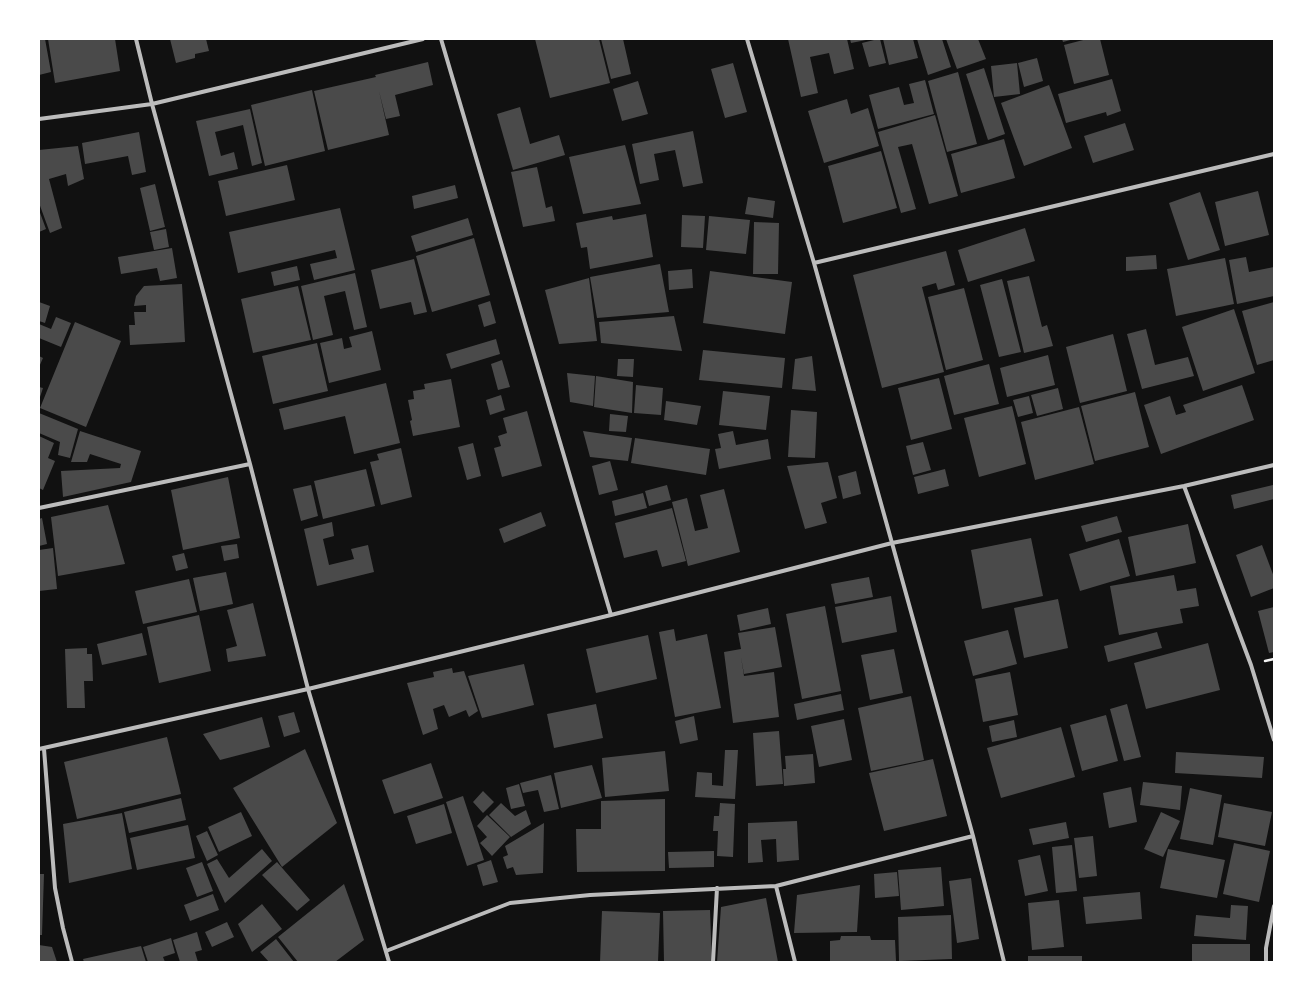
<!DOCTYPE html>
<html>
<head>
<meta charset="utf-8">
<style>
	body { margin:0 }
	#map { position:relative; width:1313px; height:1001px; overflow:hidden; background:#111; font-family:Karla,sans-serif }
	canvas { display:block }
	.frame { position:absolute; inset:0; border:40px solid #fff; pointer-events:none }
</style>
</head>
<body>
<div id="map">
<canvas width="1313" height="1001"></canvas>
<div class="frame"></div>
</div>
<script>
const g = document.querySelector('canvas').getContext('2d');
g.lineJoin = 'round';
function paint(path, color) { g.fillStyle = color; g.fill(path, 'evenodd'); }
function stroke(path, color, width, dash) { g.strokeStyle = color; g.lineWidth = width; g.lineCap = dash ? 'butt' : 'round'; g.setLineDash(dash || []); g.stroke(path); }
const building = new Path2D(`
	M39,39H45L51,72L39,75Z
	M48,39H115L120,71L55,83Z
	M170,39H206L209,51L195,54V58L176,63Z
	M535,39H599L610,83L550,98Z
	M601,39H623L631,74L611,79Z
	M788,39H847L854,69L834,74L829,53L810,57L818,93L801,97Z
	M850,39H866V40L851,43Z
	M878,39H880L886,63L869,67L862,43Z
	M883,39H913L918,58L889,65Z
	M917,39H942L951,67L928,75Z
	M946,39H978L986,59L957,69Z
	M1062,39H1074L1063,42Z
	M1087,39H1100L1109,75L1074,84L1064,45Z
	M1037,58L1043,81L1024,87L1018,63Z
	M428,62L433,85L395,95L400,116L386,119L379,91L389,135L328,150L314,91L376,77L375,75Z
	M733,63L747,112L725,118L711,69Z
	M1017,63L1020,94L994,97L991,66Z
	M984,68L1005,134L988,140L966,74Z
	M958,72L977,144L947,152L928,81Z
	M1112,79L1121,111L1107,116L1106,112L1066,123L1058,94Z
	M925,80L934,114L878,129L869,95L899,87L904,105L914,103L909,84Z
	M638,81L648,114L622,121L613,89Z
	M1049,85L1072,148L1024,166L1001,103Z
	M312,90L325,151L265,166L251,105Z
	M847,99L851,114L868,108L879,146L824,163L808,111Z
	M520,107L530,144L559,135L565,155L513,170L497,114Z
	M250,109L262,163L252,166L243,125L215,132L221,156L234,152L238,169L209,176L196,121Z
	M935,115L958,196L929,204L912,144L898,147L916,209L901,213L878,132Z
	M1125,123L1134,150L1093,163L1084,136Z
	M693,131L703,183L683,187L675,150L654,154L659,180L640,184L632,144Z
	M139,132L146,172L132,175L128,156L85,164L82,143Z
	M1004,139L1015,178L961,193L951,154Z
	M625,145L641,204L583,214L569,157Z
	M78,146L84,179L68,186L66,174L49,179L62,228L50,233L39,203V150Z
	M881,151L897,208L843,223L828,166Z
	M287,165L295,200L226,216L218,181Z
	M537,167L546,208L552,206L555,221L523,227L511,172Z
	M155,184L165,227L150,231L140,188Z
	M455,185L458,198L414,209L412,196Z
	M1258,191L1269,235L1225,246L1215,202Z
	M1200,192L1220,250L1188,260L1169,203Z
	M748,197L775,201L773,218L745,214Z
	M340,208L355,270L314,280L310,264L337,258L335,250L238,273L229,232Z
	M39,210L46,229L39,232Z
	M646,214L653,257L590,269L587,247L581,248L576,223L612,216L613,220Z
	M682,215L705,216L703,248L681,247Z
	M709,216L750,220L746,254L706,250Z
	M468,218L473,235L416,252L411,236Z
	M754,222L779,223L778,274H753Z
	M1025,228L1035,261L968,282L958,250Z
	M166,229L169,247L154,250L150,232Z
	M474,238L490,295L432,312L416,256Z
	M172,248L177,278L160,281L157,268L121,274L118,257Z
	M946,251L955,285L938,290L936,283L922,287L944,372L882,388L853,275Z
	M1156,255L1157,269L1126,271V257Z
	M1246,257L1249,272L1274,267V296L1237,304L1229,260Z
	M1225,258L1234,304L1176,316L1167,269Z
	M414,259L427,312L414,315L411,302L380,309L371,270Z
	M660,264L669,312L597,318L590,277Z
	M297,266L300,280L274,286L271,272Z
	M692,269L693,288L669,290L668,271Z
	M710,271L792,282L785,334L703,323Z
	M355,273L367,327L354,330L345,291L324,296L333,335L313,340L301,286Z
	M1029,276L1042,327L1047,325L1053,346L1024,353L1007,281Z
	M589,278L597,341L559,344L545,290Z
	M1002,279L1021,352L999,357L980,285Z
	M182,284L185,342L130,345L129,325H135L134,312H146V305L134,306L136,296L144,286Z
	M298,286L311,340L253,353L241,299Z
	M964,288L983,360L946,370L928,297Z
	M490,301L496,323L484,327L478,305Z
	M39,302L50,306L45,323L39,321Z
	M1274,302V360L1257,365L1242,311Z
	M1234,309L1255,373L1203,391L1182,327Z
	M674,316L682,351L601,343L599,322Z
	M56,317L71,323L61,347L39,338V324L51,329Z
	M75,322L121,341L86,427L40,408Z
	M1146,329L1155,365L1188,357L1194,376L1142,389L1127,334Z
	M372,331L381,370L329,383L320,343L342,338L344,349L352,347L349,337Z
	M1113,334L1127,391L1080,403L1066,347Z
	M496,339L500,354L451,369L446,354Z
	M317,343L328,391L273,404L262,356Z
	M703,350L785,358L782,388L699,380Z
	M1048,355L1055,385L1007,397L1000,368Z
	M39,356L43,358L39,367Z
	M812,356L816,391L792,389L795,359Z
	M618,359H634L633,377L617,376Z
	M502,360L510,387L498,390L491,364Z
	M989,364L999,404L954,415L944,376Z
	M567,373L595,376L593,406L570,402Z
	M596,376L633,382L632,413L594,407Z
	M939,378L952,429L911,440L898,388Z
	M451,379L460,427L413,436L410,421L412,420L408,400L414,399L413,391L425,389L424,384Z
	M386,383L400,443L354,454L345,416L284,430L279,409Z
	M636,385L663,388L661,415L634,413Z
	M1242,385L1254,420L1161,454L1144,405L1170,396L1176,415L1186,412L1183,405Z
	M39,387L43,388L39,400Z
	M1058,388L1063,409L1037,416L1031,395Z
	M723,391L770,396L766,430L719,425Z
	M1135,392L1149,447L1095,461L1081,406Z
	M501,395L505,410L490,415L486,400Z
	M1029,396L1033,413L1018,417L1013,400Z
	M666,401L701,406L697,425L664,420Z
	M1012,406L1026,464L979,477L964,418Z
	M1079,407L1094,464L1035,480L1021,422Z
	M791,410L817,412L815,458L788,457Z
	M527,411L542,466L502,477L494,448L501,446L498,436L507,433L503,418Z
	M39,413L78,429L70,458L58,455L60,442L39,433Z
	M610,414L628,416L626,432L609,431Z
	M80,431L141,451L131,482L63,497L61,471L120,468L121,464L90,454L87,462H71Z
	M583,431L632,438L628,461L590,457Z
	M733,431L736,445L768,439L771,459L719,469L715,449L721,448L718,434Z
	M39,436L54,443L48,458L55,461L43,490L39,488Z
	M635,438L710,449L706,475L631,463Z
	M923,442L931,470L913,475L906,446Z
	M473,443L481,476L467,480L458,447Z
	M401,448L412,497L381,505L370,462L379,460L377,454Z
	M610,461L618,490L599,495L592,466Z
	M828,462L837,498L821,503L827,523L805,529L787,466Z
	M366,469L375,506L323,519L314,481Z
	M945,469L949,486L918,494L914,477Z
	M856,471L861,494L843,499L838,476Z
	M228,477L240,538L183,550L171,490Z
	M311,485L318,516L301,521L293,489Z
	M667,485L671,500L649,506L645,491Z
	M1273,485L1274,499L1234,509L1231,495Z
	M724,489L740,552L688,566L672,502L687,498L695,531L708,528L700,495Z
	M643,493L647,508L615,516L612,501Z
	M108,505L125,564L58,576L51,517Z
	M672,508L686,561L662,567L657,550L624,558L615,523Z
	M541,512L546,526L504,543L499,529Z
	M1117,516L1122,532L1086,542L1081,526Z
	M42,518L47,544L39,546V519Z
	M332,522L334,536L323,539L329,565L354,559L351,549L368,545L374,572L317,586L304,529Z
	M1188,524L1196,563L1136,576L1128,537Z
	M1031,538L1043,596L982,609L971,550Z
	M1119,539L1130,576L1080,591L1069,554Z
	M237,544L239,558L224,561L221,546Z
	M1262,545L1274,577V588L1251,597L1236,555Z
	M53,548L57,589L39,591V550Z
	M184,553L188,568L176,571L172,556Z
	M226,572L233,604L200,611L193,578Z
	M1174,575L1177,591L1196,588L1199,606L1180,609L1183,623L1119,635L1110,586Z
	M869,577L873,597L835,604L831,584Z
	M189,579L197,612L143,624L135,591Z
	M891,596L897,632L842,643L835,607Z
	M1058,599L1068,648L1024,658L1014,608Z
	M253,603L266,656L228,662L226,649L237,646L227,610Z
	M825,606L841,691L802,699L786,614Z
	M1274,607V652L1269,653L1258,611Z
	M768,608L771,624L740,631L737,615Z
	M199,615L211,671L159,683L147,627Z
	M775,627L782,667L744,674L741,657L744,676L774,672L779,717L733,723L724,652L741,649L738,633Z
	M674,629L676,641L707,634L721,708L675,717L659,632Z
	M1008,630L1017,664L973,676L964,641Z
	M1157,632L1162,648L1108,662L1104,646Z
	M142,633L147,655L102,665L97,644Z
	M648,635L657,679L596,693L586,649Z
	M1208,643L1220,690L1146,709L1134,663Z
	M87,648V654H92L93,681H84L85,708H67L65,649Z
	M894,649L903,693L870,700L861,655Z
	M524,664L534,705L482,718L468,676Z
	M452,668L453,673L464,671L478,711L469,717L466,710L449,717L444,705L433,709L438,729L423,735L407,683L434,677L433,672Z
	M1010,672L1018,715L983,722L975,679Z
	M841,694L844,710L797,720L794,704Z
	M911,696L924,760L871,771L858,708Z
	M596,704L603,738L554,748L547,714Z
	M1127,704L1141,757L1124,761L1110,709Z
	M294,712L300,732L284,737L278,716Z
	M1106,715L1118,761L1082,771L1070,725Z
	M694,716L698,740L680,744L675,721Z
	M262,717L270,747L220,760L203,734Z
	M844,719L852,760L819,767L811,726Z
	M1014,720L1017,737L992,742L989,726Z
	M1061,727L1075,777L1001,798L987,748Z
	M779,731L783,784L756,786L753,733Z
	M167,737L181,794L77,819L64,762Z
	M305,749L337,823L282,867L233,788Z
	M725,750H738L735,799L695,797L697,772L712,773V785L723,786Z
	M665,751L669,791L605,797L602,758Z
	M1176,752L1264,757L1262,778L1175,773Z
	M813,754L815,783L784,786L783,769H786L785,756Z
	M933,759L947,816L884,831L869,773Z
	M431,763L443,798L394,814L382,780Z
	M592,765L602,798L561,808L554,773Z
	M551,775L559,809L544,812L538,790L523,793L520,783Z
	M1143,782L1182,786L1180,810L1140,805Z
	M519,784L525,806L511,809L506,788Z
	M1131,787L1137,822L1109,828L1103,793Z
	M1190,788L1222,795L1213,845L1180,839Z
	M483,791L494,802L483,813L473,802Z
	M463,796L484,860L467,866L446,802Z
	M181,798L186,820L129,833L124,812Z
	M665,799V871L577,872L576,829H601V801Z
	M501,803L515,816L526,810L531,824L511,837L489,815Z
	M720,803L735,804L733,857L717,856L718,831H713L714,816H719Z
	M1224,803L1272,812L1265,846L1218,837Z
	M444,804L452,833L416,844L407,816Z
	M241,812L252,836L219,852L208,827Z
	M1161,812L1180,821L1163,857L1144,849Z
	M122,813L132,869L69,883L63,824Z
	M487,815L510,837L492,856L480,843L487,837L477,826Z
	M797,821L799,860L777,862L776,839L761,840L763,862L748,863V823Z
	M1066,822L1069,838L1033,845L1029,829Z
	M544,823L543,873L516,875L513,867L507,869L503,857L508,855L505,846Z
	M188,825L195,858L137,870L130,838Z
	M207,831L218,855L207,861L196,836Z
	M1093,836L1097,876L1079,878L1074,838Z
	M1234,843L1270,851L1259,902L1223,894Z
	M1072,845L1077,891L1056,893L1052,847Z
	M262,849L272,861L225,903L207,864L217,859L229,878Z
	M1168,849L1225,860L1217,898L1160,888Z
	M714,851V867L669,868L668,852Z
	M1040,855L1048,891L1025,896L1018,860Z
	M491,860L498,882L483,886L477,865Z
	M202,862L213,891L197,897L186,868Z
	M277,862L310,900L297,911L262,875Z
	M941,867L944,906L901,910L898,870Z
	M897,872L899,896L875,898L874,874Z
	M39,874H44L42,935H39Z
	M971,878L979,939L957,943L949,881Z
	M344,884L364,940L335,962H298L278,937Z
	M860,885L857,932L794,933L797,895Z
	M1140,892L1142,919L1086,924L1083,897Z
	M213,894L219,910L190,921L184,905Z
	M766,898L778,962H717L721,907Z
	M1059,900L1064,947L1032,950L1028,903Z
	M262,904L282,929L252,952L238,924Z
	M1231,905L1248,906L1246,940L1194,936L1196,915L1230,918Z
	M710,910L712,962H664L663,911Z
	M602,911L660,913L658,962H600Z
	M951,915L952,959L899,961L898,917Z
	M227,922L234,937L212,947L205,932Z
	M197,932L202,950L195,952L198,962H180L173,940Z
	M841,936H870L871,940H895L896,961H830V941L840,940Z
	M171,938L175,953L163,957L165,962H148L143,947Z
	M276,939L294,962H269L260,952Z
	M1192,944H1250V962H1192Z
	M39,945L52,947L57,962H39Z
	M141,946L146,962H84L83,959Z
	M1028,956H1082V962H1028Z`);
const path = new Path2D(`
	M1265,661L1274,659`);
const minor = new Path2D(`
	M136,39L152,104L250,464L308,689L389,962
	M441,39L611,615
	M747,39L814,263L892,543L973,836L1004,962
	M39,119L152,104L423,39
	M814,263L1274,154
	M1184,486L1251,665L1274,740
	M39,508L250,464
	M39,749L308,689L611,615L892,543L1184,486L1274,465
	M44,749L55,888L63,928L72,962
	M776,886L795,962
	M386,951L510,903L590,895L776,886L973,836
	M713,962L717,888
	M1266,962V948L1274,906`);
paint(building, '#4a4a4a');
stroke(path, '#f5f5f5', 2.5);
stroke(minor, '#bcbcbc', 4);
</script>
</body>
</html>
